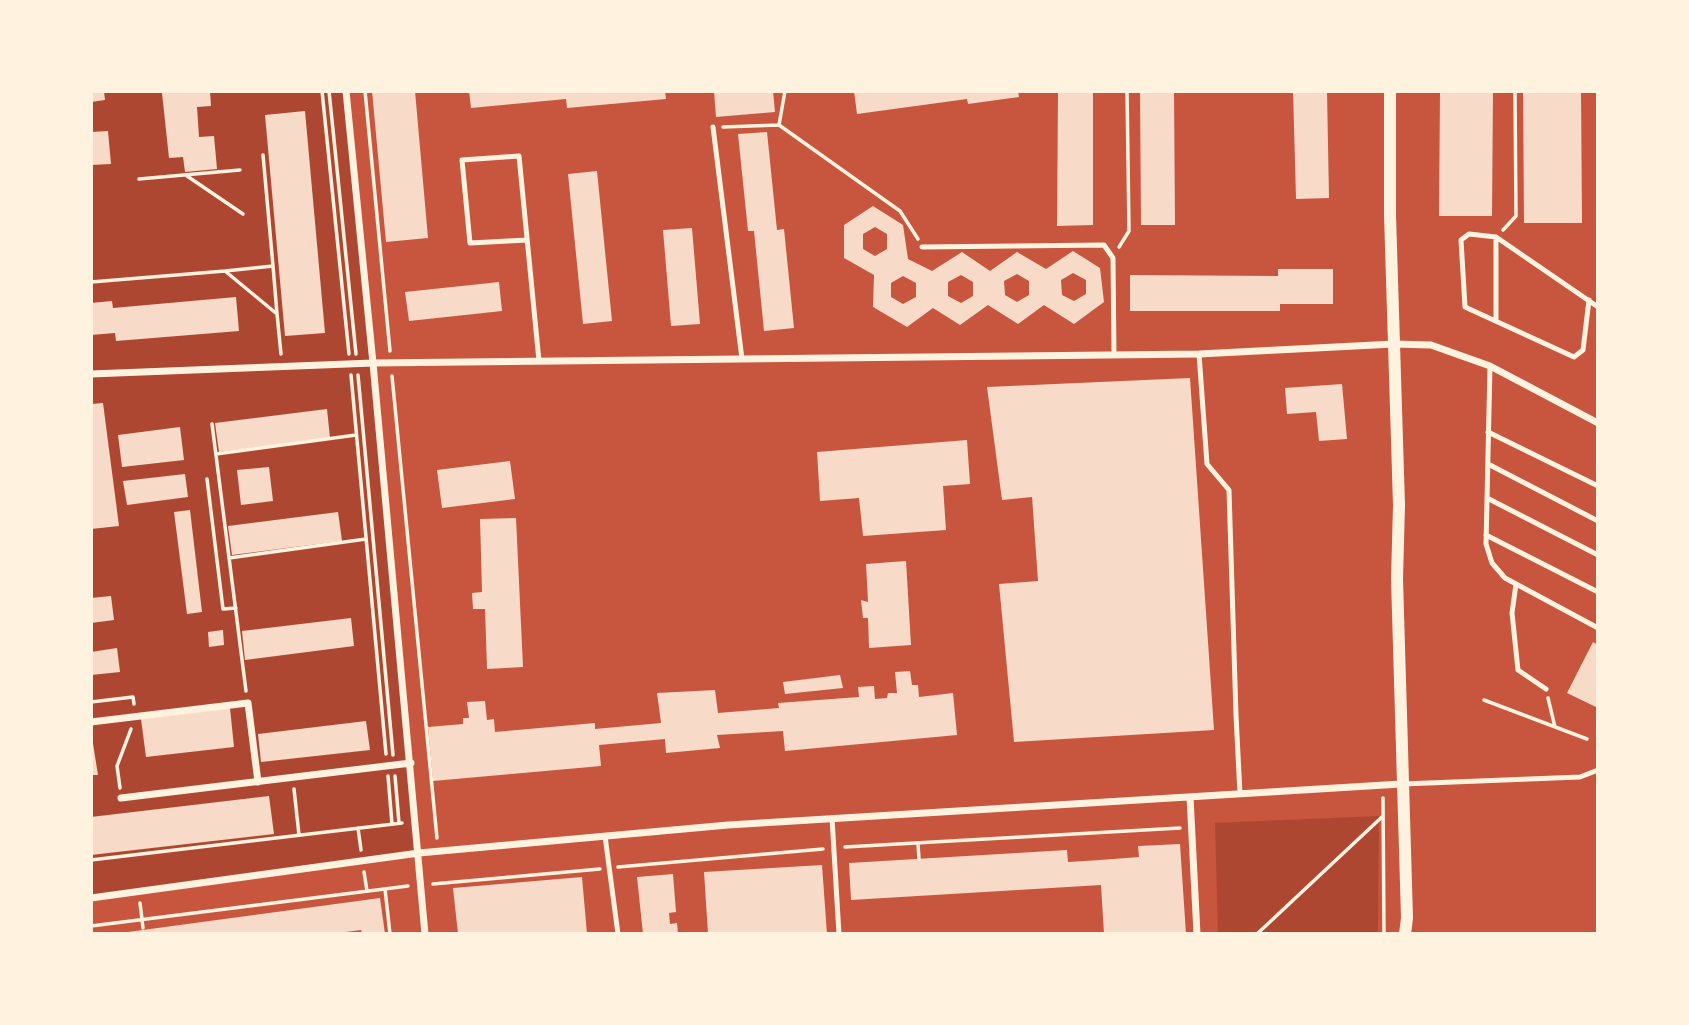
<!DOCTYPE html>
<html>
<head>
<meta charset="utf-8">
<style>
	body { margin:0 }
	#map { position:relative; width:1689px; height:1025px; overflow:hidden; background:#c8553d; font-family:Cabin,sans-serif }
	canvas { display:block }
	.frame { position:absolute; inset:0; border:93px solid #fff3e0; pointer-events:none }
</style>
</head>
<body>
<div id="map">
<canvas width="1689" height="1025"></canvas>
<div class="frame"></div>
</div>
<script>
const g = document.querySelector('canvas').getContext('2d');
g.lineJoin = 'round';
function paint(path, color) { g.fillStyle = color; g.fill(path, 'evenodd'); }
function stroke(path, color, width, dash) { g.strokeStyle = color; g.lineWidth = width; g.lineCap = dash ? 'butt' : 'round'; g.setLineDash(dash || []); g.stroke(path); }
const green = new Path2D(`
	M91,91H343L416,850L91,895Z
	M1379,816L1378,934H1218L1215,823Z`);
const building = new Path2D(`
	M91,91H104L105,100L91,102Z
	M177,91H210L211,106L197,107L199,137L214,136L217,169L185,172L183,157L169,158L162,93Z
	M372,91H415L428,238L386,242Z
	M469,91H665L666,99L567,108L566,99L471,108Z
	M714,91H773L775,112L716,117Z
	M854,91H1018L1019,97L968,104L967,99L857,114Z
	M1058,91H1093V225L1057,226Z
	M1140,91H1174L1175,225H1141Z
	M1293,91H1327L1329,198L1296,199Z
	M1440,91H1493L1492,216H1439Z
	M1523,91H1581L1582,223H1524Z
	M305,111L325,333L285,336L265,115Z
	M108,131L111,164L91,165V132Z
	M767,132L777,230L784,229L794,328L764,331L754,231H748L738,134Z
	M597,171L612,321L583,324L568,174Z
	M873,206L903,225L908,259L932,271L962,252L990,271L1017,252L1046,269L1073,251L1100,268L1104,302L1074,324L1044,305L1018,324L988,305L960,325L933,308L907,327L873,307L874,275L844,258V225ZM875,227L887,234V249L875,256L863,249V234ZM1073,273L1086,280V294L1074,301L1062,295L1061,280ZM1017,274L1029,281V295L1017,302L1005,295L1004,281ZM961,275L973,282V296L961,303L948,296V282ZM903,276L916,283V297L903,304L891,297V283Z
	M692,228L700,324L671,326L663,230Z
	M1278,269H1333V304H1280V311H1130V275L1278,276Z
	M499,282L502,311L409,321L405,292Z
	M236,297L239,331L116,341L115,333L91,335V303L112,301L113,308Z
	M1190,378L1214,730L1014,742L999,584L1038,581L1032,497L1002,500L987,387Z
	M1342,384L1347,439L1319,441L1316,412L1287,414L1285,388Z
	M103,403L119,526L91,529V404Z
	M327,409L330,438L219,452L215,423Z
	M180,427L184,460L122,467L118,435Z
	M967,440L970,484L943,486L946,530L863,536L859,498L820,501L817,452Z
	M510,461L515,499L442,508L437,470Z
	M269,467L273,501L241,505L237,470Z
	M185,474L188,497L127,505L123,481Z
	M190,510L202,612L187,614L174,512Z
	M338,512L342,541L232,555L228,526Z
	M516,518L523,667L487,669L485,609H473L472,593L482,592L480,519Z
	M906,561L911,645L869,648L868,618H863L861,600L868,602L866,564Z
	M111,596L114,620L91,623V598Z
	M351,618L354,646L245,660L242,631Z
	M223,630L224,645L209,647L208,632Z
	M1593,642L1598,645V708L1567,693Z
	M117,648L120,672L91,675V652Z
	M910,671L912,685H918L919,697L953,693L957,735L785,751L783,731L717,735L720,748L666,753L665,739L599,745L601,766L433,781L428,727L463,724V718H469L467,702L485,701L487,720L494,719L495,732L595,723V729L661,723L657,693L715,690L718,713L779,708L778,703L859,697L858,687L874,686L875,699L887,698L888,693H897L895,672Z
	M840,675L843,688L785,694L783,682Z
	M230,708L234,747L146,757L141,719Z
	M366,721L370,750L261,762L258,734Z
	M91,731L98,775H91Z
	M269,796L274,834L91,855V817Z
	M1180,844L1186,934H1144L1143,932L1104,934L1101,885L851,900L849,863L1067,850L1068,862L1100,860L1139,857L1138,846Z
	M822,865L827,934H708L704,872Z
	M673,874L676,912L669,913L670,924L677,923L678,934H643L637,877Z
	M582,877L587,934H458L453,888Z
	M380,898L385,934H362L361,930L330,934H113Z`);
const path = new Path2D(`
	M322,91L349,354
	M329,91L356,354
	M365,91L390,351
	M779,125L785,91
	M723,127L779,125L900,211L918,239
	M263,155L273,266
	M187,176L243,214
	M139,179L240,170
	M1503,230L1516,216L1515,91
	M1119,247L1129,231L1127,91
	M225,271L273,266L277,314
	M91,282L225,271L277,314L281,354
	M351,375L386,754
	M358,375L393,755
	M392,376L437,838
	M212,424L246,691
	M216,454L356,435
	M207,479L223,609L236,608
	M229,558L366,539
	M1548,698L1555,727
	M1484,700L1587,739
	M91,702L133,697L134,704
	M388,776L392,824
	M395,776L399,823
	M120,788L117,766L131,729
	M294,789L299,835
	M1383,798L1384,934
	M358,828L361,850
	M918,844L919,859
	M845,847L1180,828
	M91,860L402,823
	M618,867L823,849
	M364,872L367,891
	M433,884L600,869
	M385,889L390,934
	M140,903L143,928
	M91,926L408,886
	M1257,934L1383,816`);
const service = new Path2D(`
	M713,127L742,359
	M527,240L470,243L462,160L519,156L539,361
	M922,247L1104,245L1113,258L1114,354
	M1589,300L1583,350L1574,357L1465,307L1461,240L1469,234L1496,237L1598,307
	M1496,321V237
	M1199,354L1207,464L1229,490L1236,715L1240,794
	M1490,366L1486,544L1492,563L1505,578L1598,628
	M1488,432L1598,486
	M1488,464L1598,521
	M1487,498L1598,555
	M1486,535L1598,592
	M1516,584L1512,613L1518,670L1546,689
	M1403,784L1580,777L1598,770
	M832,818L839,934
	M605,836L618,934`);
const minor = new Path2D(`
	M346,91L373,363L425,934
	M91,374L373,363L1199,354L1394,344L1431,345L1490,366L1598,423
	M91,722L248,703L258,782
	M1190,797L1197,934
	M121,798L411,763
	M91,898L419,853L728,825L1401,784`);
const tertiary = new Path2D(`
	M1390,91V215L1399,505L1397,579L1407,918L1405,934`);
paint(green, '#ae4732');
paint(building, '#f7dbc8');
stroke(path, '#fff3e0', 3.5);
stroke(service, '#fff3e0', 5);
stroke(minor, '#fff3e0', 7);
stroke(tertiary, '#fff3e0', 12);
</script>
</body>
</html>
